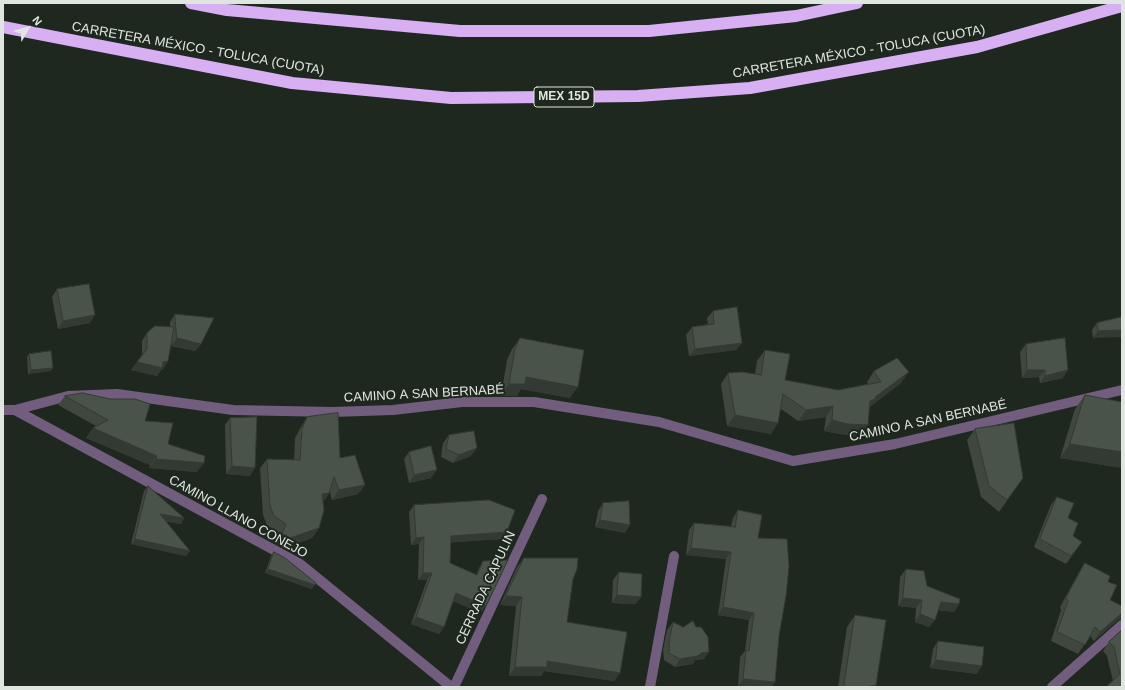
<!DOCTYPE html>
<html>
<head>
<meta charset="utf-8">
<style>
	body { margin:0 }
	#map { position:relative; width:1125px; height:690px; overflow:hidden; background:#1e281f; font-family:Arial,sans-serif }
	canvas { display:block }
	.frame { position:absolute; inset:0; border:4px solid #dfe6df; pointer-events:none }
	.north { position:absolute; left:8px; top:8px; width:40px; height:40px; -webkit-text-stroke:3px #1e281f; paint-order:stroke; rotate:52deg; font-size:11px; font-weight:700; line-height:16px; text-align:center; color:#dfe6df }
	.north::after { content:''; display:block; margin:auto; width:14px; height:18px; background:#dfe6df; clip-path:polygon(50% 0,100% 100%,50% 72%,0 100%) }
</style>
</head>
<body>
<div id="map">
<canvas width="1125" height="690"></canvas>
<div class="frame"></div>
<div class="north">N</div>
</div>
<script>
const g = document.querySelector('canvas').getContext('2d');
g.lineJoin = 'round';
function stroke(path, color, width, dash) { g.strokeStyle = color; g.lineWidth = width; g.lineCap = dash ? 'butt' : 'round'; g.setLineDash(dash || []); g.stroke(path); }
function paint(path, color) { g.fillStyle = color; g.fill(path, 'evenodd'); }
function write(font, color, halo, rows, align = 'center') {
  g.font = font + ' Arial,sans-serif'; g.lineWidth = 4; g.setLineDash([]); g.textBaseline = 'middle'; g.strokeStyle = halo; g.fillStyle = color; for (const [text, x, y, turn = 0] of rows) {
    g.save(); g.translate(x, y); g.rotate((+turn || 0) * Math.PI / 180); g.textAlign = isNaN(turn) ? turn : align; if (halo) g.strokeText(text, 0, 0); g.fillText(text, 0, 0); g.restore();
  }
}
const minor = new Path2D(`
	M3,410H15L68,396L117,394L233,410L332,412L393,410L462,402H534L659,422L793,461L895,444L1122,390
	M15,410L300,564L451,687
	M454,687L542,499
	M650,687L674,556
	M1052,687L1122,625`);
const highway = new Path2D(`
	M191,3L227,10L460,31H649L796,16L857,3
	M3,27L292,83L451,98L638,96L750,88L977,47L1122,6`);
const wall = new Path2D(`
	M57,289L90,323L58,329L52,297Z
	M713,311L742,343L736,350L689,356L686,335L692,327L708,324L707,318Z
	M175,314L201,344L195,351L171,346V343L168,361L163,369H162L157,376L131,370L142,355V341L147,333L170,327V322Z
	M1122,317L1093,338L1092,330L1097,323Z
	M520,338L570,398L521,389L517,396H501L507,360L512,349Z
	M1026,344L1063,378L1040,383L1039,377L1022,378L1020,352Z
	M765,350L785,380L838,390L868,384L867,382L874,371L901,383L871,406L869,408L860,436L839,434L824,431L826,417L798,421L781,409L771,434L727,426L721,384L728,373L755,374L757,361Z
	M29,354L53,368L50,371L28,374L27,357Z
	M1085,395L1122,402V468L1060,458L1075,409Z
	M65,396L145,421L197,472L149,468L150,465L86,438L93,428L96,426L58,405Z
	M307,417L340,458L365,485L358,494L332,500L330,492L323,502L319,528L312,538L283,548L275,543L279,533L267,525L263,515L260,468L267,459L294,460L295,438L301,427Z
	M230,418L250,476L226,474L225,425Z
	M975,429L1023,478L999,512L981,497L967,440Z
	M449,435L471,456L453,463L441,457L443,443Z
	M409,452L431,478L409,483L404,459Z
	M148,486L184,518L181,524L165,521L186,556L131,544L144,491Z
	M1057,497L1068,518L1073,536L1082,542L1066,564L1034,547L1051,505Z
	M603,503L625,533L595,527L598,511Z
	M414,505L507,532L502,539L451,542L450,563L476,575L479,568L483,561L481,613L453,601L444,627L439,634L411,624L427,580H418L419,544L411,545L409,512Z
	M738,510L758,538L779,636L775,682L771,687H746L738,686L740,657L745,651L749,620L718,615L726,559L686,555L689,530L694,523L731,526L733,518Z
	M274,552L312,589L265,573L271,556Z
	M524,558L573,579L567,622L620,673L614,681L544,671L541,676H509L516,606L500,605L517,567Z
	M1085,563L1108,582L1110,600L1121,619L1118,620L1094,641L1090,636L1078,654L1051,641L1061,610L1060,607L1079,572Z
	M906,569L927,586L959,604L954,612L938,610L935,620L929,627L915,622L916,608L898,606L900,577Z
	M619,572L641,597L635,604L612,603L613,580Z
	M855,615L876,685L875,687H838L847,627Z
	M673,622L704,659L695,660L693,664L675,667L664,660L663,650L667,630Z
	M1122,630V687L1113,681L1107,656L1103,651L1109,642Z
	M938,641L977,674L930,668L933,649Z`);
const shadedWall = new Path2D(`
	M95,315L90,323L58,329L63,321Z
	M1122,330V337L1093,338L1098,331Z
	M177,338L201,344L195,351L171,346Z
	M742,343L736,350L689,356L695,349Z
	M168,361L163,369H162L157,376L131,370L137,362H163Z
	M53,368L50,371L28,374L31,370Z
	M1027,370H1045L1039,377L1022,378Z
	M1068,370L1063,378L1040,383L1045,376Z
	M909,372L901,383L871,406L868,410L870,401Z
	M526,377L578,387L570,398L521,389L517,396H501L509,384Z
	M833,406L826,417L798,421L806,410Z
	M735,415L778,423L771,434L727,426Z
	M832,420L868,425L860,436L839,434L824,431Z
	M93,428L157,456L150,465L86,438Z
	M1070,444L1122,452V468L1060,458Z
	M477,448L471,456L453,463L459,455Z
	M156,459L204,463L197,472L149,468Z
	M232,466L255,468L250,476L226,474Z
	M437,470L431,478L409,483L414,475Z
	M365,485L358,494L332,500L339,490Z
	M329,493L323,502L322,494Z
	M160,514L184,518L181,524L156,520Z
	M600,520L630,525L625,533L595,527Z
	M319,528L312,538L283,548L290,538Z
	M507,532L502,539L446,543L451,536Z
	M424,537L419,544L411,545L416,538Z
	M135,539L190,551L186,556L131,544Z
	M691,548L731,552L726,559L686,555Z
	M268,569L315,585L312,589L265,573Z
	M423,573H432L427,580H418Z
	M456,593L486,606L481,613L451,600Z
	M617,595L641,597L635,604L612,603Z
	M506,596L522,597L516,606L500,605Z
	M903,598L922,600L916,608L898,606Z
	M941,602L959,604L954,612L936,610Z
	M723,607L754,613L749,620L718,615Z
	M1122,613V619H1121L1118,620L1094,641L1100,632Z
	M920,614L935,620L929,627L915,622Z
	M416,617L444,627L439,634L411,624Z
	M709,652L704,659L695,660L693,664L675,667L680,659L701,653Z
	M936,660L982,666L977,674L930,668Z
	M547,661L620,673L614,681L544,671L541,676H509L515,667Z
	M743,679L775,682L771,687H746L738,686Z
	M876,685L875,687H865Z`);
const building = new Path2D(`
	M89,284L95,315L63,321L57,289Z
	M737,307L742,343L695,349L692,327L714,324L713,311Z
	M175,314L214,318L201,344L177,338Z
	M1122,317V330L1098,331L1097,323Z
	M155,326L174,327L168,361L163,362L162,368L137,362L147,349V333Z
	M520,338L584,350L578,387L526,377L525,384H509L515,349Z
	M1065,338L1068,370L1045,376V370H1027L1026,344Z
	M765,350L790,354L785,380L838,390L881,382L874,371L897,358L909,372L875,397V399L870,401L868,425L847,424L832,420L833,406L806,410L783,394L778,423L735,415L728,373L742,372L761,375Z
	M51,351L53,368L31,370L29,354Z
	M83,393L110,399H135L150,404L145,421L173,423L168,444L205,456L204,463L156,459L157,456L93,428L108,420L65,396Z
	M1085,395L1122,402V452L1070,444Z
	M338,413L340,458L355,455L365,485L339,490L334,477L329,493L322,494L324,510L319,528L290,538L282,534L286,524L274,516L270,506L267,459L300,460L302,429L307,417Z
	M257,417L255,468L232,466L230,418Z
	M1014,423L1023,478L1007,500L989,486L975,429Z
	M474,431L477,448L459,455L446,449L449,435Z
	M431,446L437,470L414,475L409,452Z
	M148,486L184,518L160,514L190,551L135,539Z
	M1057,497L1074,503L1068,518L1078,523L1073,536L1082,542L1071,556L1040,539Z
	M489,500L515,510L507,532L451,536L450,563L477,575L483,561L508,560L486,606L456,593L444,627L416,617L432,573H423L424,537L416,538L414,505Z
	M629,501L630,525L600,520L603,503Z
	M738,510L762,515L758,538L787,539L789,566L786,596L779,636L775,682L743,679L746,650L749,651L754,613L723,607L731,552L691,548L694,523L735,527Z
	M274,552L285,558L316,583L315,585L268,569Z
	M524,558H578L577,569L573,579L567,622L627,632L620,673L547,661V667H515L522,597L506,596Z
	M1085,563L1110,576L1108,582L1117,585L1110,600L1122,606V613L1100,632L1095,627L1085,645L1057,632L1068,601L1066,598Z
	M906,569L924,571L927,586L960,599L959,604L941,602L935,620L920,614L922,600L903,598Z
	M619,572L642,574L641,597L617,595Z
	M855,615L886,620L876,685L865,687H844Z
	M693,621L696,627H701L708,637L709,652L701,653L698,656L680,659L669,653V642L673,622L683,627Z
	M1122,630V687H1106L1120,674L1114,647L1109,642Z
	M938,641L984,647L982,666L936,660Z`);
const shields = [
	[564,97,60]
];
const shieldNames = [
	["MEX 15D",564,97]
];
const streetNames = [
	["CARRETERA MÉXICO - TOLUCA (CUOTA)",198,49,10],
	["CARRETERA MÉXICO - TOLUCA (CUOTA)",859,52,-10],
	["CAMINO A SAN BERNABÉ",424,394,-3],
	["CAMINO A SAN BERNABÉ",928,421,-12],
	["CAMINO LLANO CONEJO",238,517,29],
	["CERRADA CAPULIN",486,588,-65]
];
stroke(minor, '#725d7f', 10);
stroke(highway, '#d9aff3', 12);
paint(wall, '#3f473f');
paint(shadedWall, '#333a33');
paint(building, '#495349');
stroke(building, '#333a33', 1);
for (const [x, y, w] of shields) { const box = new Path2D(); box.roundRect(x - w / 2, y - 10, w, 20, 3); g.fillStyle = '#1e281f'; g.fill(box); stroke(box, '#dfe6df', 1); }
write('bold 12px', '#dfe6df', null, shieldNames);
write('13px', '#dfe6df', '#1e281f', streetNames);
</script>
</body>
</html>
